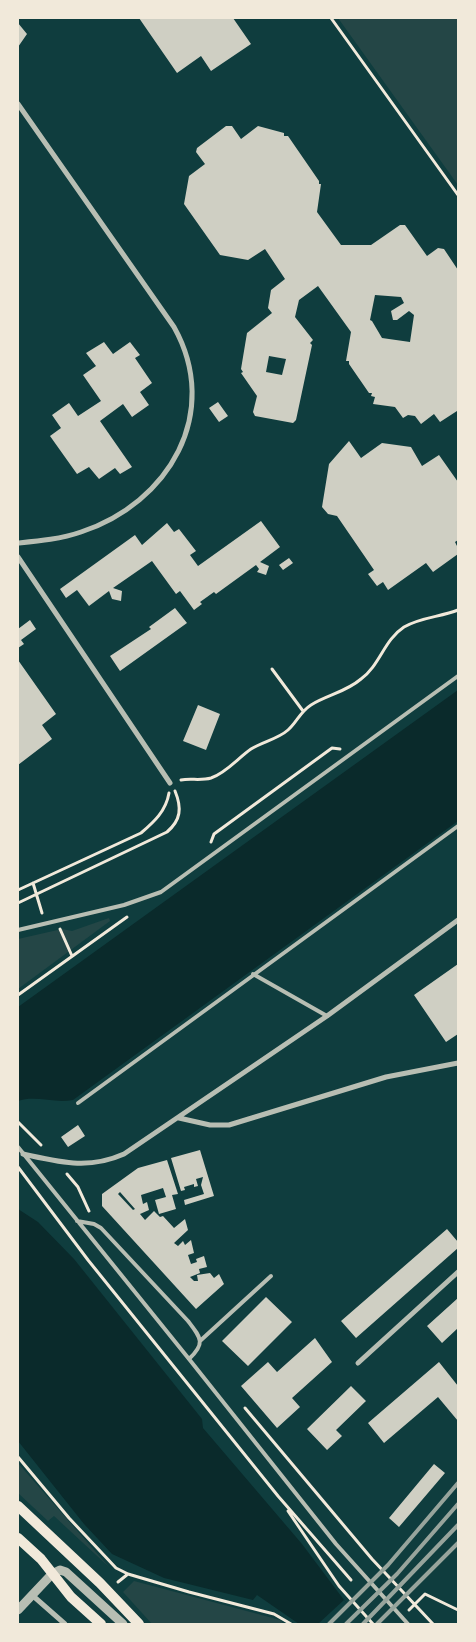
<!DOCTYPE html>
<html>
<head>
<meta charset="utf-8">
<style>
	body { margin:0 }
	#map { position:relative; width:476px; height:1642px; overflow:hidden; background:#0f3d3e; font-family:Rubik,sans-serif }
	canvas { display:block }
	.frame { position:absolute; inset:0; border:19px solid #f1e9da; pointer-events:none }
</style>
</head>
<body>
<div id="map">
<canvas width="476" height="1642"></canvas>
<div class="frame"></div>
</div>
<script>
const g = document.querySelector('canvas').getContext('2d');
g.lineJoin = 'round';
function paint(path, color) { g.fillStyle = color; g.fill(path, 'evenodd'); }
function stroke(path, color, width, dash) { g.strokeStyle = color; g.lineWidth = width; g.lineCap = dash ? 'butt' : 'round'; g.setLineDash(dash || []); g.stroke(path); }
const green = new Path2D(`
	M338,18H458V185Z
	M109,918L110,921L18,989V939L62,929L72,931Z
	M18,1463L109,1567L54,1516L48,1521L18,1493Z
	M134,1581L254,1613L280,1620L284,1624H152L123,1592Z`);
const water = new Path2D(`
	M458,690V821L73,1100C55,1104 36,1095 18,1101V1007Z
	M18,1209L38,1222L74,1259L202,1419L203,1428L302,1544L344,1600L367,1624H299L257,1595L253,1600L164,1578L112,1554L84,1524L18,1441Z`);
const pier = new Path2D(`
	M344,1600L367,1624H318Z`);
const building = new Path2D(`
	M139,18H233L251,44L211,71L201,56L177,73Z
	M18,23L27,34L18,47Z
	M226,126H232L241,139L258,126L284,133V136H288L319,181V184H321L317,212L341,245H371L400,225H405L427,256L438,248L444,249L458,270V408L457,411L440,422L434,414L421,424L415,416L408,415L403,418L395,407L373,404L375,397L371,396L372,393H369L349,364V361H346L351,332L318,286L299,300L295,317L313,340L310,343L312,345L296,420L293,423L255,416L253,412L257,396L241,373L243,372L241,369L247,333L272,313L268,308L271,290L285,279L265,249L248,260L220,255L184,204L189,176L205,164L196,152L197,148ZM375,295L401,297L404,303L391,311L393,320H397L409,311L414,315L410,342L382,338L372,321L370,320ZM269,356L286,359L282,375L266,372Z
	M104,342L113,354L130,342L140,355L135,358L152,383L140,392L149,405L132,417L123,404L100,421L132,467L120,474L115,468L99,479L89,467L77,474L50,436L61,428L52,415L69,403L78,416L101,401L83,375L96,366L86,353Z
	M218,402L228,416L219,422L209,408Z
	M349,441L361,458L382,443L411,447L422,466L439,455L458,482V540L455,542L458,548V554L433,572L426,563L388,590L383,582L377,586L368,574L374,570L337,516L328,514L322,507L329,464Z
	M261,521L280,547L260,562L269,566L266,575L257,572L259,569L256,565L216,594L214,592L200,602L202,604L194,610L180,591L176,594L152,561L113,588L122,591L121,601L112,599L109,591L89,606L77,590L66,598L60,589L135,535L142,545L167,523L174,532L179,529L196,551L190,555L198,566Z
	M289,558L293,563L283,570L279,565Z
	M175,608L187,623L120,671L110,656L151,629L149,627Z
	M30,620L36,629L21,640L24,644L18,648V629Z
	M18,660L56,714L42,725L52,739L18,765Z
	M198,705L220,714L206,750L183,741Z
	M458,964V1034L446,1042L414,995Z
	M78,1125L85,1136L68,1147L61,1137Z
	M200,1150L214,1196L185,1205L184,1200L204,1194L201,1185L203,1177L196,1179L198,1186L194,1187V1184L184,1187L185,1190L181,1191L171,1158Z
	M167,1160L178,1194L172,1195L176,1209L159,1214L155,1200L166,1197L163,1188L141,1195L143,1204L147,1202L149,1210L140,1214L145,1220L154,1211L160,1217L163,1216L174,1228L185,1219L188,1230L174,1243L178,1246L183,1241L185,1245L191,1240L194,1253L188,1255L191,1264L197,1262L196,1259L204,1256L207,1267L199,1269L200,1273L190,1277L194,1281H198L197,1275L210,1273L214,1278L219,1274L224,1284L196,1309L102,1206V1194L138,1168ZM120,1192L135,1209L133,1210L118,1194Z
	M447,1229L458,1242V1248L356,1338L341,1321Z
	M266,1297L292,1322L248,1366L222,1341Z
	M458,1298V1328L442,1343L427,1326Z
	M315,1338L332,1362L292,1398L300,1407L277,1428L241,1386L268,1362L277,1372Z
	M439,1362L458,1386V1421L438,1397L384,1443L368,1423Z
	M351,1386L366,1401L336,1430L342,1436L327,1450L307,1429Z
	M434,1464L445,1473L399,1527L389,1518Z`);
const path = new Path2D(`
	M331,18L458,195
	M272,669L303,711
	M181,780C190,778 201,781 211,778C226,773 238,758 251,749C262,742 278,739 288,730C297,722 300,712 311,705C327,695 346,692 361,679C380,665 384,640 404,627C421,617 441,617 458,610
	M211,842L214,834L332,748L340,749
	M33,883L42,913
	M18,890L141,833C154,822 166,811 169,793
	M18,903L167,832C181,820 182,808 175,791
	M60,929L72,956
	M18,995L127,917
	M18,1122L41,1145
	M18,1167L88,1260L278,1496L351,1580
	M67,1174L78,1187L89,1211
	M245,1408L372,1559L433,1624
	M18,1457L69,1518L116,1568L128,1574L189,1592L274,1614L291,1624
	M288,1511L339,1586L373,1624
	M118,1582L128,1574
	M409,1610L425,1594L458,1610`);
const service = new Path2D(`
	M18,930L124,905L161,892L458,676
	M253,974L327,1016
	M78,1103L458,826
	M18,1147L189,1359L336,1544L408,1624
	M77,1221L94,1224L101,1228L188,1321C201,1338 206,1343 189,1359
	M200,1341L271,1276`);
const minor = new Path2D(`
	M18,104L174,327C222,413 169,503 81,532C61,539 39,541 18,543
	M18,557L170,783
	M179,1118L210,1125H229L386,1077L458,1063
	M23,1154C60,1162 88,1170 124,1154L327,1016L458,920
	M358,1363L458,1272
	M32,1595L65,1624`);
const tertiary = new Path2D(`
	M18,1610L52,1574L60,1570L66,1572L123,1624`);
const secondary = new Path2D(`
	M18,1506L100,1583L139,1624
	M18,1538L41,1559L71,1597L101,1624`);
const rail = new Path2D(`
	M329,1624L388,1565L458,1483
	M346,1624L397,1574L458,1504
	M363,1624L458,1525
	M377,1624L458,1543`);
paint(green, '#244646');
paint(water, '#0a2a2b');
paint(pier, '#0f3d3e');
paint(building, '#cfcfc3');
stroke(path, '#f1e9da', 3);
stroke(service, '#b8beb3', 4);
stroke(minor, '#b8beb3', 5);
stroke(tertiary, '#b8beb3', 9);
stroke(secondary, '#f1e9da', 10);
stroke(rail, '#97a49c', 4);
</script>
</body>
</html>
